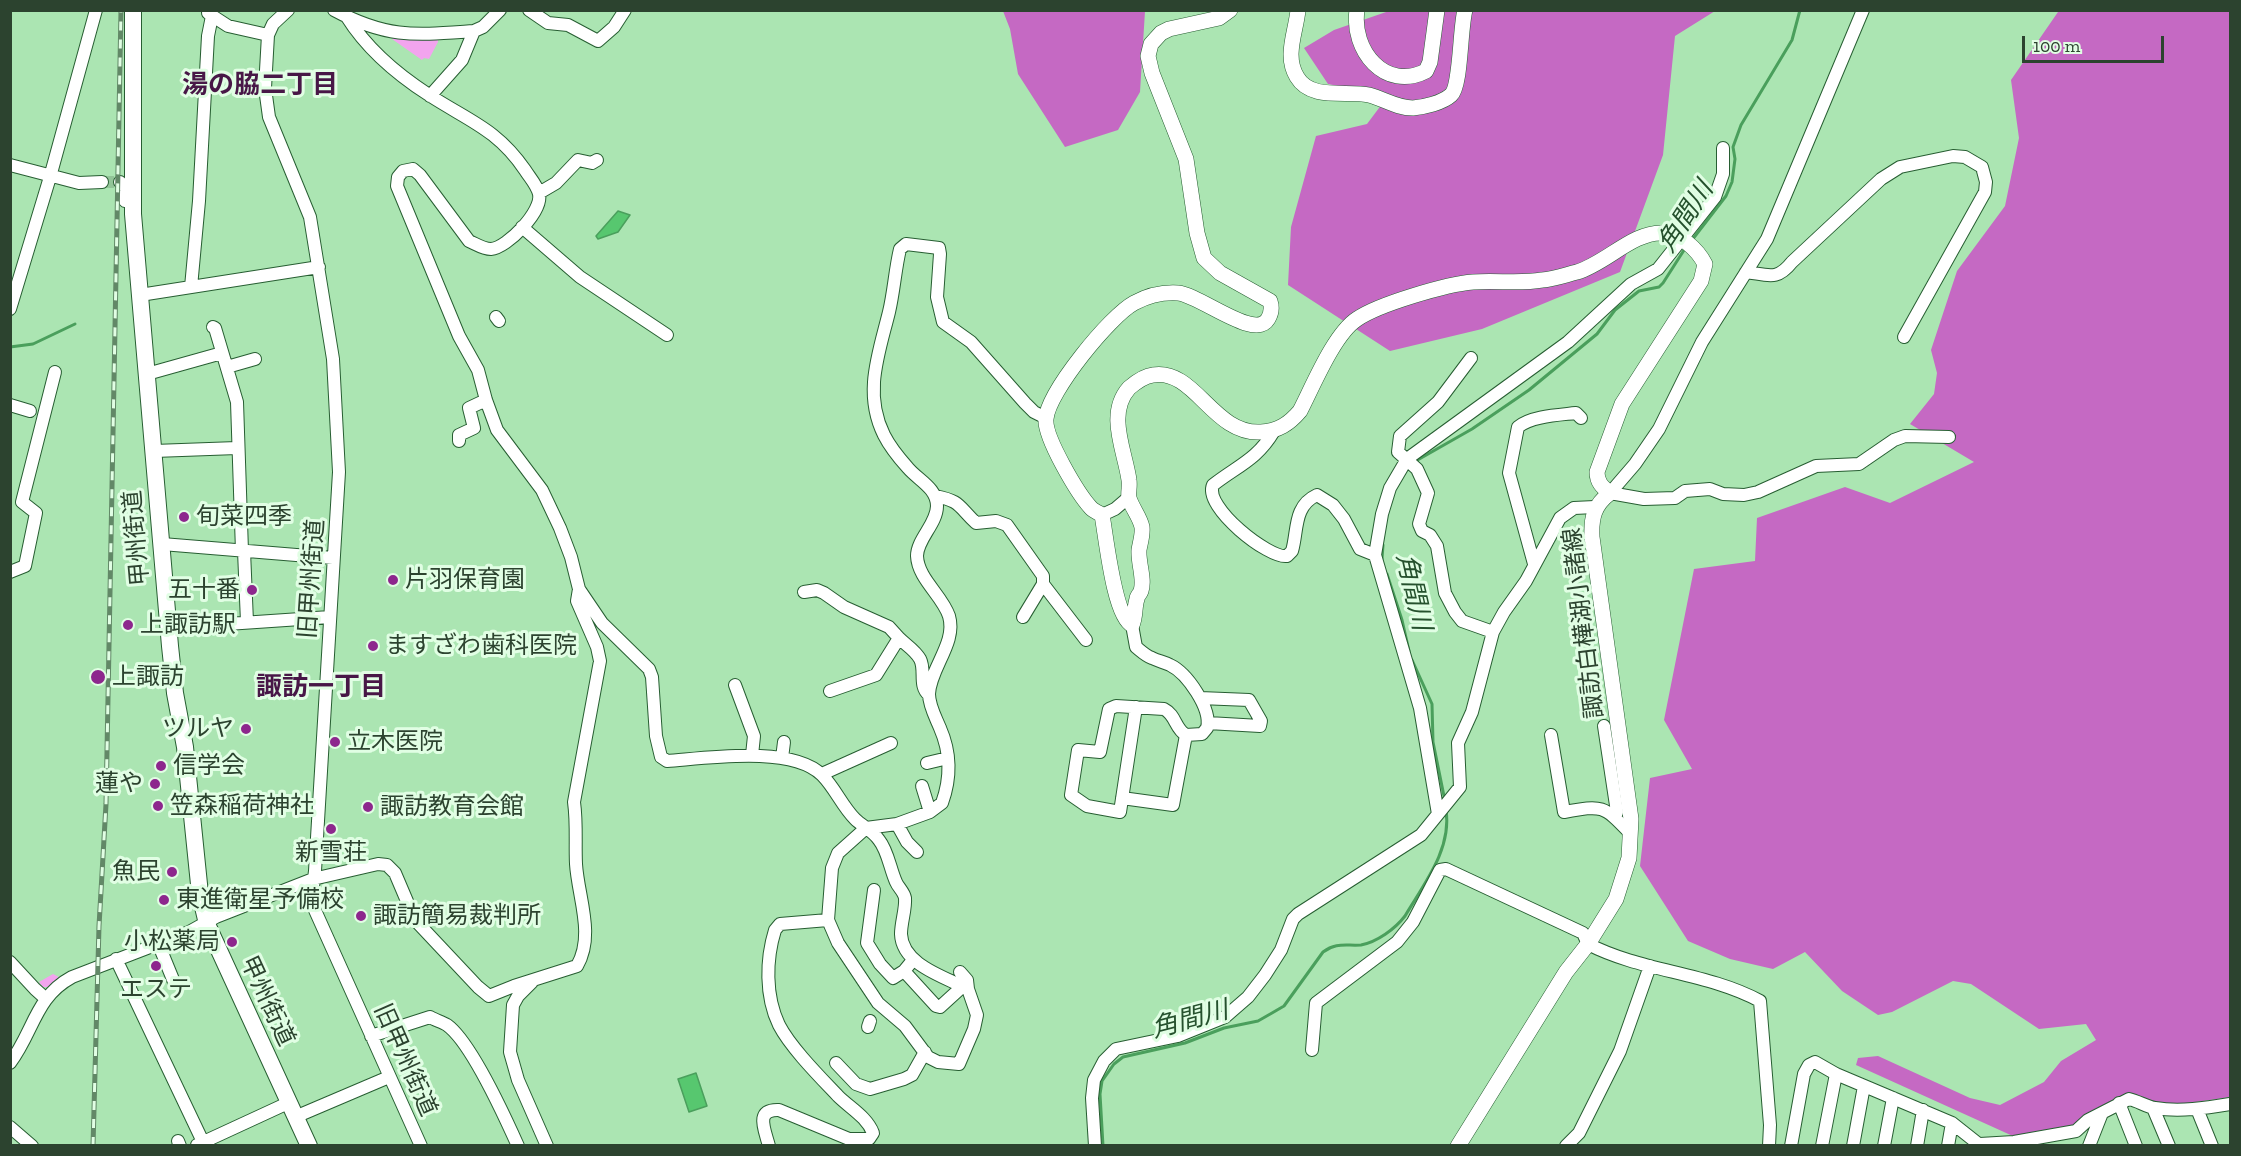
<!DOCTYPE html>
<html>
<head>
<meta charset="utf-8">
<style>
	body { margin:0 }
	#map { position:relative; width:2241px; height:1156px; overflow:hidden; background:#abe5b2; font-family:"Zilla Slab",serif }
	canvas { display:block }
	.frame { position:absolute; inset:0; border:12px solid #2c432f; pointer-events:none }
	.scale { position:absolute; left:2022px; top:36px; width:142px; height:27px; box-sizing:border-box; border:3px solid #2c432f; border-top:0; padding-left:8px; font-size:18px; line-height:21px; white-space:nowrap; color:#2c432f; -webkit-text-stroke:4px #e1fee4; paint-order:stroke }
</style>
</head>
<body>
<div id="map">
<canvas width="2241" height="1156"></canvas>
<div class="frame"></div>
<div class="scale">100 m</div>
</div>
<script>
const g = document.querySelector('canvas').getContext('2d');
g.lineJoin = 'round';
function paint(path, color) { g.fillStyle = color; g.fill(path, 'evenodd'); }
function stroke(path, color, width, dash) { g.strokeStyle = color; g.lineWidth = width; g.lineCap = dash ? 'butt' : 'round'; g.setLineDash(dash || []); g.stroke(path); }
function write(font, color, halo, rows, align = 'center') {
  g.font = font + ' "Zilla Slab","Noto Sans JP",serif'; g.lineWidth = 6; g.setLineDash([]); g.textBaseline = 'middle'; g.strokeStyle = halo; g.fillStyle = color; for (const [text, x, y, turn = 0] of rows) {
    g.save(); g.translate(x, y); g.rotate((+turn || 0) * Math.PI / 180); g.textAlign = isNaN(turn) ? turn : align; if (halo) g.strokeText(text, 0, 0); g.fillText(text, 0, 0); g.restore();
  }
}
const green = new Path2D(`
	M394,37L438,38V42L429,59L424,58L422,60L392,39Z
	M53,974L59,977L49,987H43L39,982Z`);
const forest = new Path2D(`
	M2066,10L2230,11V1097L2176,1105L2116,1098L2088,1120L2059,1138L2015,1137L1856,1065L1858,1058L1878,1056L1970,1098L2000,1105L2044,1082L2061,1061L2096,1040L2086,1024L2039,1029L1971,984L1953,981L1892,1012L1878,1015L1842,991L1805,952L1773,969L1730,959L1688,941L1640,866L1650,778L1692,769L1664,720L1694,569L1755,561L1757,518L1845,487L1890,503L1974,462L1910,424L1934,394L1937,373L1931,350L1957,271L2005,206L2019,138L2011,80L2058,12Z
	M1003,11H1145L1140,92L1118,130L1065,147L1018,74L1010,29Z
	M1389,11H1715L1675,36L1663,155L1620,272L1482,329L1390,351L1288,285L1291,227L1316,136L1367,124L1388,96L1328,84L1304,48L1334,30Z`);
const water = new Path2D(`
	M618,211L630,215L618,232L598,239L596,236Z
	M696,1073L707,1106L689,1112L678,1079Z`);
const stream = new Path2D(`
	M1692,240L1726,196L1732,182L1735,159L1733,147L1741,125L1792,40L1800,10
	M10,347L33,344L75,324
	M1414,462L1472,429L1529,390L1597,334L1615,310L1639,291L1659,287L1663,283L1686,247
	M1382,559L1383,545
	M1387,574L1402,620L1409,651
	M1412,660L1432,704L1433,742L1445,801
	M1103,1146L1100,1094L1102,1081L1114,1064L1123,1057L1185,1043L1224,1028L1258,1021L1272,1013L1284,1006L1323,952C1336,942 1346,946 1361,945C1377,942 1395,929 1405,916C1424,884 1452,849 1446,810`);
const minorTunnel = new Path2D(`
	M102,182H120`);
const minor = new Path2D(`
	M288,10L273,24L268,35L265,88L269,117L310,217L333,359L339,472L315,871L312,894L314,908L421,1146
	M334,10C388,39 416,35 474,31L483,27L500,10
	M529,10L548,23L568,25L598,41L614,27L625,10
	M208,13L228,26L268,35
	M430,96L462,60L474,31
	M10,165L79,183L102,182
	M120,182L126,188L125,201
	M539,193L556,183L578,160L592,163L597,160
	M522,227L580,277L667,335
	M1746,272C1769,275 1777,281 1792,262L1881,179L1900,167L1953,156L1965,157L1982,167L1986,182L1985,192L1904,337
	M191,287L199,201L208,36L212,16
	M140,295L319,267
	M10,309L50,177L96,10
	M496,317L499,321
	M213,327L215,328L237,402L242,551
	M1471,358L1438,402L1400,436L1398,452L1417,469L1428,493L1419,524L1422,531L1430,535L1437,546L1445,593L1455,612L1462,621L1493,632
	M227,367L255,359
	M147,374L222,353
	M10,405L30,411
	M1274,431C1257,460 1237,466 1213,485C1203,507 1269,559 1287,556L1292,551C1298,531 1293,506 1317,495L1333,505L1344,519L1360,549L1375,555
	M459,441V435L474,428L469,408L486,400
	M154,451L237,448
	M1610,493L1635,464L1659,429L1702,342L1767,239L1863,10
	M1610,493L1644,499L1675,498L1685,491L1710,489L1723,494L1744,495L1758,492L1816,466L1859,464L1894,440L1905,436L1949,437
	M935,496C961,501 958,506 976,523L996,521L1007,525L1043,576V584L1086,640
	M1102,515L1115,509L1129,497
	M162,544L333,558
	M244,551L247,622
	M1534,564L1509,473L1518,427C1531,416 1559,415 1576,413L1581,418
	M10,572L25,566L36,513L22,502L55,372
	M579,589L602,623L649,669L652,677L656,736L661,757L667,761C707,758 792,745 822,775C835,788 842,806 855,819C862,826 873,831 879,840C888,851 890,869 896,882C898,887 904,892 905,898C906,909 901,922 901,934C902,965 945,977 968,989L977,1015L974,1029L959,1064L938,1062L928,1057L905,1026L878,1003L838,943L828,920L832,868L838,853L866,828L897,824L930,812L942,803C951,778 951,753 940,728C936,718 929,706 929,694C930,668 957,643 949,616C942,595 918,579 917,556C917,539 937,524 937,506C937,488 918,480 908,468C899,458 890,447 884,435C863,393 879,353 889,312C894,291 895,270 900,249L906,244L939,248L940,254L937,297L943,322L971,342L1025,403L1034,412L1046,418
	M804,592L817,590L824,593L844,607L889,627L899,638
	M1023,617L1043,584
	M1132,625L1136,647C1141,651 1146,656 1152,658C1158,661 1164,662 1170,665C1187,673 1212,709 1207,728L1202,734L1186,735C1175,729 1176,715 1164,709L1116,706L1109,709L1100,752L1078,750L1071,795L1087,806L1120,812L1136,707
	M168,628L330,617
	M735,685L754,736L752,755
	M830,691L876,675L899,638C906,645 915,650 920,659C926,670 918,686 929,695
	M1200,698L1249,700L1261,721L1260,726L1208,723
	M1604,726L1617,812L1615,817
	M1551,735L1564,812C1603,805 1603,805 1630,833
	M782,758L784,742
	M927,763L948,758
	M822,774L891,743
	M922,786L930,812
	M1122,798L1173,805L1186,735
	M1438,814L1420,708L1375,555L1382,514L1390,488L1407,459L1568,342L1631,284L1658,269L1715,197L1723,174V148
	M897,824L907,842L917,852
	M874,890L867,943L880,964L893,978L904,971L913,960
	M158,943L174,982
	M116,959L203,1142
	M10,962L35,989L45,998
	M904,971L936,1006L940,1007L963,986
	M960,972L967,980L968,989
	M532,982L518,996L513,1005L510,1052L518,1080L547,1146
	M868,1027L870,1021
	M371,1036L430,1017C435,1020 442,1022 447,1025C471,1042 505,1117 518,1146
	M1312,1050L1316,1003L1397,942L1413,922L1440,870L1446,869L1583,933L1588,944C1642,972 1706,972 1760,1001L1770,1125L1769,1146
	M10,1063C34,1031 35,997 72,977L189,932L216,917L313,879L378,864L387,865L395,873L415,920L478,987L489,996L514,986L577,966C595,935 578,897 576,864C575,843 577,823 574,802L600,661L597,647L577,601L579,589L571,557L560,528L542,490L497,430L486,400L478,370L459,336L397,186L398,177L403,171L413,169L420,175L469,241C476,244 483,249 491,249C507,248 543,211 539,194C537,185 530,178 525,170C497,129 469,121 429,95C398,75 367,49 347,17
	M836,1063L856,1084L870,1089L904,1079L912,1075L925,1052
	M2119,1103L2136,1146
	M2153,1108L2169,1146
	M2197,1109L2212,1146
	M295,1117L389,1077
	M10,1127L32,1146
	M178,1141L180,1146
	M1980,1144L2014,1142L2076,1131L2088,1120L2129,1099C2138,1101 2147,1107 2155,1108C2180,1112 2206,1108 2230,1104
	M197,1145L288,1103
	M769,1146C765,1130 754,1109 779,1110L849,1139H869L873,1133C867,1117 850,1108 838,1096C820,1077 791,1048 779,1025C765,996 766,959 775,930L780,924L828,920
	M1095,1146L1092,1098L1094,1080L1104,1061L1116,1049L1178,1036L1225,1017L1248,997L1265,975L1281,950L1293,919L1298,914L1421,835L1460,787L1458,743L1472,712L1493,632L1504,612L1526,581L1560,518L1574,508L1595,507
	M1566,1146L1579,1133L1620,1051L1650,966
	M1791,1146L1804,1074L1809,1065L1815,1062L1836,1074L1952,1123L1981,1146
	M1822,1146L1836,1074
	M1853,1146L1864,1086
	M1884,1146L1893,1098
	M1917,1146L1923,1110
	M1948,1146L1952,1123
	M2089,1146L2102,1113`);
const major = new Path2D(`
	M1230,10L1219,18L1169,29L1161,33L1151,44L1148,56L1152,73L1186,159L1197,233L1204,258L1220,273L1270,301C1272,307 1271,314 1268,319C1255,341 1200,295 1178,293C1162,292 1147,296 1134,303C1110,316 1048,392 1046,419C1044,437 1078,494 1091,508C1094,511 1099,513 1102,515C1106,536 1114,617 1132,625C1136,616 1134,608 1137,599C1137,596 1140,594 1141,591C1145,579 1138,563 1139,550C1140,543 1143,535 1142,527C1140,517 1132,508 1129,498C1128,493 1130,486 1129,480C1125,451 1106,414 1129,388C1136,382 1144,376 1153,375C1195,368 1213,435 1261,432C1278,431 1289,424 1300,411C1313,386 1334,334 1357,319C1379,304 1447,284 1473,282C1496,280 1519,284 1542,280C1554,279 1565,275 1577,272C1605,264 1634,231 1663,233C1681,234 1697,249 1705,264L1701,281L1622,404L1597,472C1597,482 1602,487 1610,493C1594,505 1591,518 1592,537L1631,819L1629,858L1616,899L1588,944L1566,972L1458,1146
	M1298,10C1296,32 1284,56 1297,77C1311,101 1347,90 1369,95C1384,99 1397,108 1413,108C1424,107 1442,103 1451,95C1461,86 1460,28 1465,10
	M1357,10C1351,50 1385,92 1426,71L1430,62L1437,10`);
const highway = new Path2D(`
	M133,10V214L170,646L175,693L185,747L200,894L207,924L309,1146`);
const rail = new Path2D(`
	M93,1146L99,926L106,804L121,10`);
const markers = [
	[184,517,6,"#8d278d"],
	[393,580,6,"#8d278d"],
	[252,590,6,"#8d278d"],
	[128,625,6,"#8d278d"],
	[373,646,6,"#8d278d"],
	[98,677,8,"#8d278d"],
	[246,729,6,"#8d278d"],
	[335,742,6,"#8d278d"],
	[161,766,6,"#8d278d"],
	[155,784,6,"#8d278d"],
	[158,806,6,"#8d278d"],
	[368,807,6,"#8d278d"],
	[331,829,6,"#8d278d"],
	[172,872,6,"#8d278d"],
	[164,900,6,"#8d278d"],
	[361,916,6,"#8d278d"],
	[232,942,6,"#8d278d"],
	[156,966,6,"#8d278d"]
];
const poiNames = [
	["旬菜四季",196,517],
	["片羽保育園",405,580],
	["五十番",240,590,"right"],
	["上諏訪駅",140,625],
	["ますざわ歯科医院",385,646],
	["上諏訪",112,677],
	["ツルヤ",234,729,"right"],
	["立木医院",347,742],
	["信学会",173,766],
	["蓮や",143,784,"right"],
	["笠森稲荷神社",170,806],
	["諏訪教育会館",380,807],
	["新雪荘",331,853,"center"],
	["魚民",160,872,"right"],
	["東進衛星予備校",176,900],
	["諏訪簡易裁判所",373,916],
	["小松薬局",220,942,"right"],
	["エステ",156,990,"center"]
];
const streetNames = [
	["甲州街道",137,538,-95],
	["旧甲州街道",312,579,-86],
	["諏訪白樺湖小諸線",1584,623,-97],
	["甲州街道",267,1001,65],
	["旧甲州街道",405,1060,66]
];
const neighbourhoodNames = [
	["湯の脇二丁目",260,86],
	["諏訪一丁目",321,688]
];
const waterNames = [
	["角間川",1686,217,-57],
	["角間川",1413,592,77],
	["角間川",1190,1020,-15]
];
paint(green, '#f2a4ee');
paint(forest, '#c569c3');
paint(water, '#57c76f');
stroke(water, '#4a9f5c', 1.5);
stroke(stream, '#4a9f5c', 3);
stroke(minorTunnel, '#92c598', 12, [12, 6]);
stroke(minor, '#275e32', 14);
stroke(major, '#275e32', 16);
stroke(highway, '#275e32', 18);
stroke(minor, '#fff', 12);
stroke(major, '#fff', 15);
stroke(highway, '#fff', 16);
stroke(rail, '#628867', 5);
stroke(rail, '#e1fee4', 3, [9]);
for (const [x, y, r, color] of markers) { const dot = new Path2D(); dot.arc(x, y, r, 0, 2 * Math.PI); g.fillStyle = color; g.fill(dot); stroke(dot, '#e1fee4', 2); }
write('24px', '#2c432f', '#e1fee4', poiNames, 'left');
write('24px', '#2c432f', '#e1fee4', streetNames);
write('bold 26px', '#481747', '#e1fee4', neighbourhoodNames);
write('italic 26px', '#25512d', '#e1fee4', waterNames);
</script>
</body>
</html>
